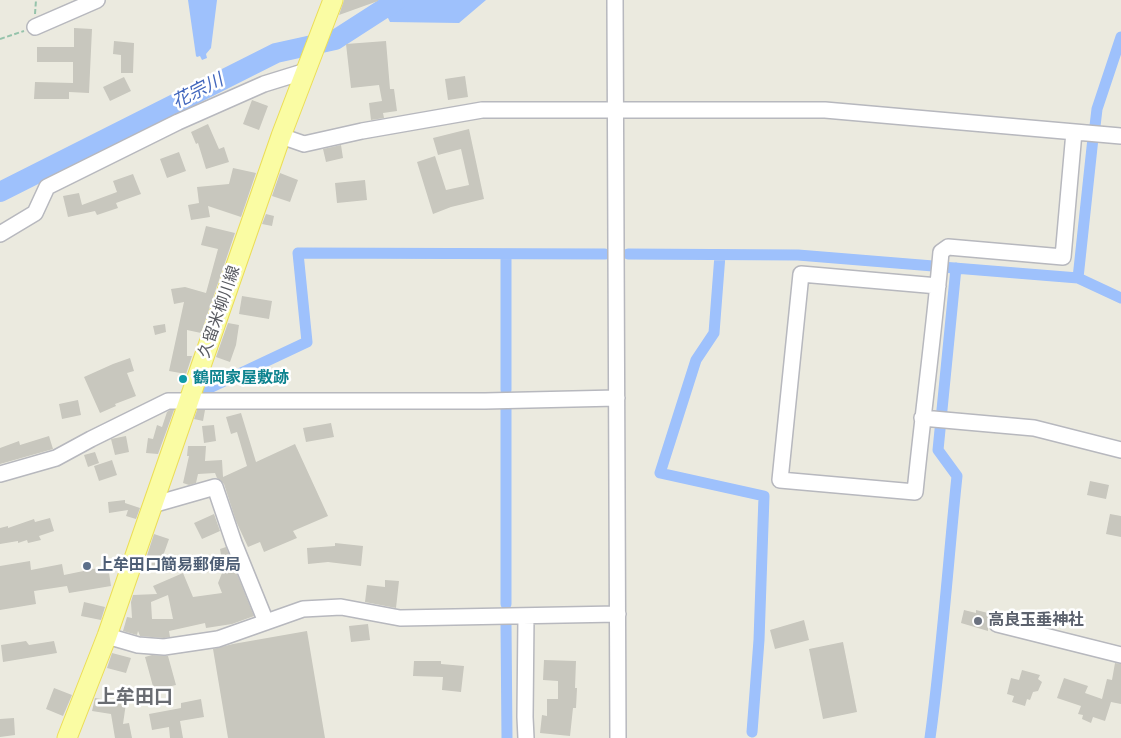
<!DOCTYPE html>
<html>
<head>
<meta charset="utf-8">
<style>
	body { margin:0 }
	canvas { display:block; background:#ebeadf }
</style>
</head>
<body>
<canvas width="1121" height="738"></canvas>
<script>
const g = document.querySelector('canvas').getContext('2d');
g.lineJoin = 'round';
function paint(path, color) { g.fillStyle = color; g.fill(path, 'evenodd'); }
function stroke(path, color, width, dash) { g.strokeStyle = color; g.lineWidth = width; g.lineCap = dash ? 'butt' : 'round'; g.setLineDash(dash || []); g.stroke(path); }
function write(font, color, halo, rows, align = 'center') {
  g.font = font + ' "DejaVu Sans","Noto Sans JP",sans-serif'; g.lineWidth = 5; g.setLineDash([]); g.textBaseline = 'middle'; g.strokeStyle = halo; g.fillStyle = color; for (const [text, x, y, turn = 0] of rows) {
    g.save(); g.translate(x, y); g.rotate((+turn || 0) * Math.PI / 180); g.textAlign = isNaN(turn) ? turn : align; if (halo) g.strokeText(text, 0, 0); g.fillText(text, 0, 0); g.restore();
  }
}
const water = new Path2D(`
	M188,0H217L211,48L206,54L207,58L202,60L200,56L197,57L196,56Z
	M379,0H486L459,23L390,22Z`);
const canal = new Path2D(`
	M1095,126L1097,109L1121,37
	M506,254V390
	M628,254L798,255L933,266
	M720,255L714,333L696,360L660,473L764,496L759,640L752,732
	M942,267L1078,278L1093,138
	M1078,278L1121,298
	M203,391L307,342L298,253L605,254
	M506,409V604
	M506,624L507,738
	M930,738C942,651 948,563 957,476L938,450L956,268`);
const river = new Path2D(`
	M0,192L276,53L335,40L397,0`);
const building = new Path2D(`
	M344,0H378V1L339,15Z
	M74,28L92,29L89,93L69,92V99H34L35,82L73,83V62H37V47H74Z
	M114,41L134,43L133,73H121V55L113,54Z
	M386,41L390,89H394L397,111L383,113L384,118L371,120L369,103L382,101L379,85L351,88L346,44Z
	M465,76L468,97L448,100L445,79Z
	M124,77L131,91L110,101L103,87Z
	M252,100L268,106L259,130L243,124Z
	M208,124L219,149L224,147L229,162L206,169L198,143L196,144L191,132Z
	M469,129L484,199L451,207L433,214L417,162L435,156L446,190L469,185L461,149L438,155L433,138Z
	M341,145L343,158L326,162L323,149Z
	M179,152L186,171L167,178L160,159Z
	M233,168L256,173L241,217L208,206L210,217L191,220L188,205L199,203L197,187L229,184Z
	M280,173L298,180L290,202L272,196Z
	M133,174L141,194L116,203L118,208L97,215L95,211L68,217L63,196L79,193L82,205L117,192L113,181Z
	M365,180L367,200L337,203L335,183Z
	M266,214L274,216L272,226L262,224Z
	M206,226L235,233L201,333L187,330V356H192L186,374L169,371L184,302L174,304L171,289L185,287L206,293L218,249L201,245Z
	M242,296L272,301L269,319L239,314Z
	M228,323L239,325L236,345L230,362L216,357Z
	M165,324L166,332L155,335L153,326Z
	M130,358L134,371L127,373L136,396L115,404L116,406L100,413L84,377L113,364Z
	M224,370L227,378L213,383L210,375Z
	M78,400L81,415L62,419L59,404Z
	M170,410H174L158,454L146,453L148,438L153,439L157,425L162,427L167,412Z
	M197,410H205L203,421L194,419Z
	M241,413L256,462L295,444L328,516L293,531L297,538L264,552L260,542L248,547L236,521L224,484L217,478L215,473L198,474L196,483L189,485L183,483L189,456H187L188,446H206L205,461L222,460L223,477L247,466L237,432L231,434L226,417Z
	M331,423L334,437L306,442L303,428Z
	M214,425L216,441L204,443L202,426Z
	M49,436L53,449L0,464V448L19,441L20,445Z
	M126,436L129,452L115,455L111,439Z
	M95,452L99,463L88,467L84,455Z
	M112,460L117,475L99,481L94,466Z
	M1090,481L1109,485L1106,499L1087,495Z
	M125,500V503L140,508L136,519L126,516L128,510L109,513L108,502Z
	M214,514L220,531L202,539L194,523Z
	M1110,514L1121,516V537L1106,534Z
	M50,518L54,531L39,536L41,540L28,543L27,540L18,543V541L0,544V528L8,526V528L34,519L35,522Z
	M154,534L169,539L157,573L143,568Z
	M335,543L363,546L361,566L328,562L308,564L307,548L335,546Z
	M226,547L254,616L232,624L206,628L205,623L169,631L170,637L164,638L140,636L138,631L137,635L123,631L127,617L132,618L131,602L133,595L157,594L153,586L183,573L193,597L222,593L218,583L224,568L204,573L200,560L221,555L220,549ZM168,595L173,619H152L151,602Z
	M30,561L31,570L62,564L64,575L108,566L111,586L69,593L67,586L34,591L36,604L0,610V566Z
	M385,580L399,581L396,608L365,602L367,585L385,587Z
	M84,602L105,607L101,620L81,616Z
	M964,610L976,613V610L992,614L988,622V631L961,623Z
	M804,620L809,640L775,649L770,630Z
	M368,624L370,640L351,642L349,626Z
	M307,631L325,738H228L213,649L233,644Z
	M26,641L29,645L54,641L57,653L3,662L1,645Z
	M843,642L857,712L823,719L809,649Z
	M112,653L131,658L126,673L107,668Z
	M152,655L168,656L176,685L154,690L145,657Z
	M544,660L576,661L575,688H577L576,708H573L570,736L540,733L542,715L547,716V699H558V681L543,680Z
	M414,661H441V664L464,666L461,692L442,690L443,677L413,676Z
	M1115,663L1121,664V704L1111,702L1105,721L1093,717L1091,723L1082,719L1083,715L1078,714L1081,706L1057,698L1064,678L1088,686L1085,693L1102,699L1107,679L1112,680Z
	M1022,670L1040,675L1038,679L1042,682L1038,691L1033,692L1030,700L1027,699L1025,706L1012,702L1014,696L1007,694L1011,678L1019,680Z
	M54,688L72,695L63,716L46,709Z
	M95,698L126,703L123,724L129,723L132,738H115L111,714L92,711Z
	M201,699L204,717L180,721L183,738H170L169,727L152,730L149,714L181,708V703Z
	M14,718L15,735L0,737V719Z`);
const path = new Path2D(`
	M35,14L36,0
	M0,39L24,31`);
const minor = new Path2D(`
	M615,0L618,738
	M35,27L97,0
	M281,136L304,144L362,131L482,110H825L1121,136
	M0,234L35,213L47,187L178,122L264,84L306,71
	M938,286L801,274L780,480L915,492C923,412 934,332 941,252L948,247L1063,257L1074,132
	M922,418L1034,428L1121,450
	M0,474L56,458L91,439L168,401H485L617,398
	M152,505L215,487L234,543L266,622
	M997,624L1121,655
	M107,636L138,645L164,647L218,639L303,609L341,607L400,618L618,614
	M526,738L525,717L526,616`);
const major = new Path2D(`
	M67,738L107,636L281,136L333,0`);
const markers = [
	[183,379,5,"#0f9aa8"],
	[87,566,5,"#5c6f8a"],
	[978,621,5,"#6b7280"]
];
const streetNames = [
	["久留米柳川線",220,312,-71]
];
const cultureNames = [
	["鶴岡家屋敷跡",193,379]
];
const serviceNames = [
	["上牟田口簡易郵便局",97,566]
];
const worshipNames = [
	["高良玉垂神社",988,621]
];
const waterNames = [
	["花宗川",198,92,-27]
];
const quarterNames = [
	["上牟田口",135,698]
];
paint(water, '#9ec1fc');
stroke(canal, '#9ec1fc', 11);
stroke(river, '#9ec1fc', 20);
paint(building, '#c8c7be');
stroke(minor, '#b7b8be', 18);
stroke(major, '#ecde57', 21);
stroke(path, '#95c3ab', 2, [5, 2.5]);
stroke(minor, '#fff', 15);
stroke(major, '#fafca3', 19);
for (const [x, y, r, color] of markers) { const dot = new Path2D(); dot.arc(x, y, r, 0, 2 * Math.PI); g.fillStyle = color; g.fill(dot); stroke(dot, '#fff', 2); }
write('16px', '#585a60', '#fff', streetNames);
write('bold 16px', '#0d838f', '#fff', cultureNames, 'left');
write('bold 16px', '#4e5e75', '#fff', serviceNames, 'left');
write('bold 16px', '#5b616d', '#fff', worshipNames, 'left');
write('italic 18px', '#4267bd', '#fff', waterNames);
write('bold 19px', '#696c72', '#fff', quarterNames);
</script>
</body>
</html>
